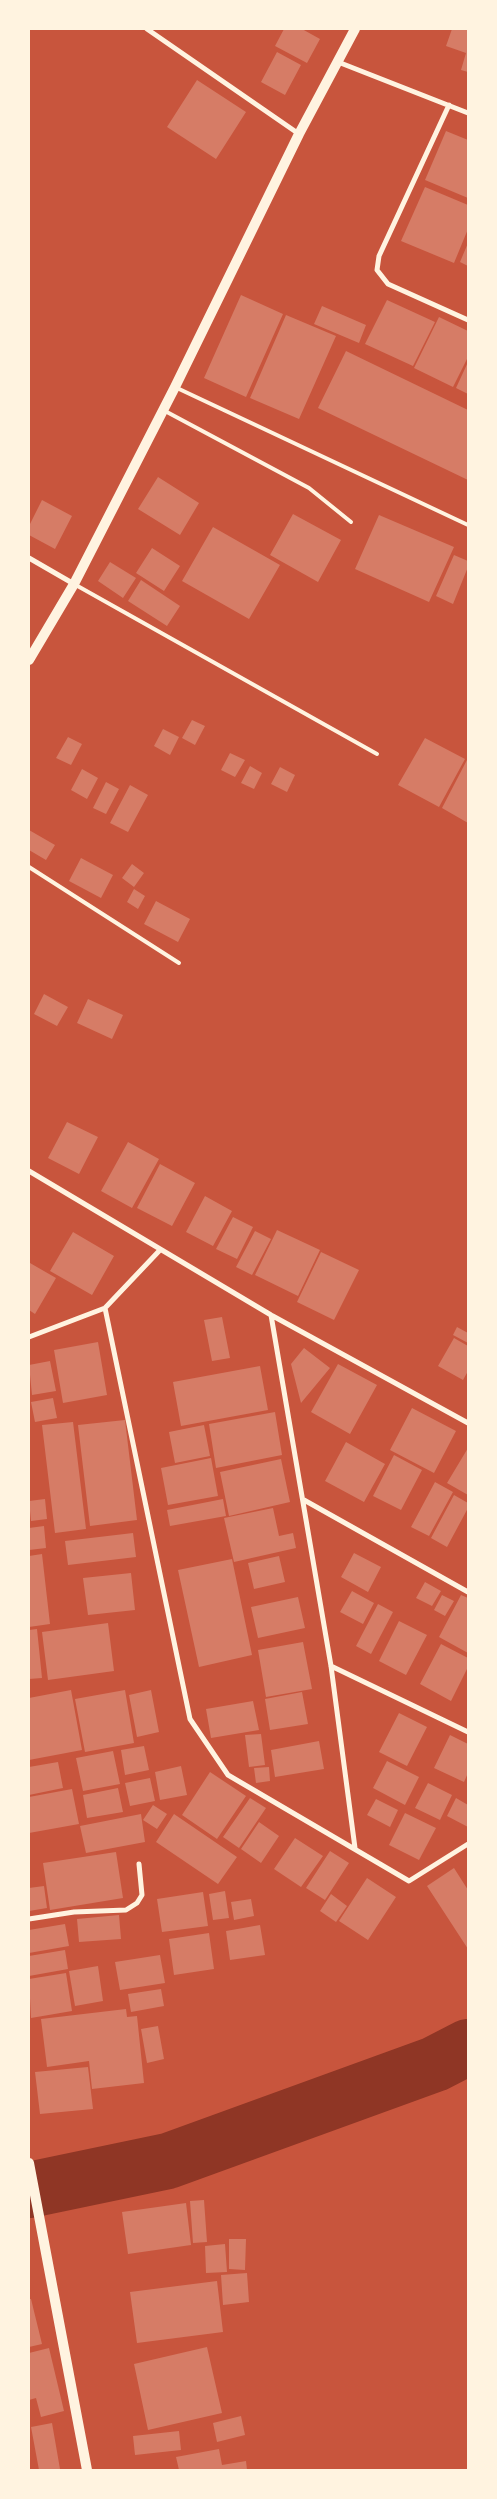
<!DOCTYPE html>
<html>
<head>
<meta charset="utf-8">
<style>
	body { margin:0 }
	#map { position:relative; width:497px; height:2499px; overflow:hidden; background:#c8553d; font-family:Commissioner,sans-serif }
	canvas { display:block }
	.frame { position:absolute; inset:0; border:30px solid #fff3e0; pointer-events:none }
</style>
</head>
<body>
<div id="map">
<canvas width="497" height="2499"></canvas>
<div class="frame"></div>
</div>
<script>
const g = document.querySelector('canvas').getContext('2d');
g.lineJoin = 'round';
function stroke(path, color, width, dash) { g.strokeStyle = color; g.lineWidth = width; g.lineCap = dash ? 'butt' : 'round'; g.setLineDash(dash || []); g.stroke(path); }
function paint(path, color) { g.fillStyle = color; g.fill(path, 'evenodd'); }
const river = new Path2D(`
	M29,2190L168,2161L435,2064L468,2047`);
const building = new Path2D(`
	M284,29H302L320,39L307,63L275,46Z
	M452,29H468V72L461,70L466,53L446,46Z
	M277,52L301,65L285,95L261,82Z
	M197,80L246,112L216,159L167,127Z
	M446,131L468,140V198L425,180Z
	M425,187L468,205V229L454,263L401,241Z
	M468,243V266L460,262Z
	M241,295L283,314L246,397L204,378Z
	M387,300L435,322L413,366L365,344Z
	M322,306L366,325L359,343L314,324Z
	M286,315L336,336L299,419L250,398Z
	M439,317L468,331V357L453,387L414,368Z
	M346,351L468,410V480L318,408Z
	M468,362V394L456,388Z
	M158,477L199,503L180,535L138,509Z
	M42,500L72,516L55,549L29,535V526Z
	M293,514L341,540L318,582L270,555Z
	M379,515L454,547L429,602L355,569Z
	M213,527L280,565L249,619L182,581Z
	M152,548L180,566L164,591L136,573Z
	M454,555L468,561V567L453,604L436,596Z
	M110,562L136,578L123,598L98,581Z
	M141,580L180,606L167,626L128,601Z
	M192,720L205,726L195,745L182,738Z
	M163,729L179,737L170,755L154,746Z
	M68,737L82,744L71,765L56,758Z
	M425,738L465,759L439,807L398,785Z
	M230,753L245,760L235,777L221,770Z
	M468,758V823L442,808Z
	M250,766L262,773L254,789L241,783Z
	M280,767L295,775L287,792L271,784Z
	M82,769L98,778L87,799L71,790Z
	M106,782L119,789L106,814L93,808Z
	M130,785L148,795L128,832L110,823Z
	M29,830L55,845L46,860L29,850Z
	M81,858L113,875L101,898L69,881Z
	M132,864L144,873L134,887L122,878Z
	M134,889L145,896L138,909L127,902Z
	M156,901L190,919L178,942L144,924Z
	M44,994L68,1007L57,1026L34,1014Z
	M88,999L123,1015L112,1039L77,1023Z
	M67,1122L98,1137L79,1174L48,1158Z
	M128,1142L159,1159L132,1208L101,1191Z
	M160,1164L195,1183L172,1226L137,1208Z
	M205,1196L232,1211L213,1246L186,1232Z
	M233,1217L253,1227L237,1259L216,1249Z
	M277,1230L320,1250L298,1296L255,1275Z
	M255,1231L271,1239L252,1275L236,1267Z
	M73,1232L114,1256L92,1295L50,1271Z
	M321,1252L359,1270L334,1320L297,1302Z
	M30,1263L56,1278L35,1314L29,1310Z
	M222,1317L230,1358L212,1361L204,1320Z
	M457,1327L468,1333V1343L453,1335Z
	M454,1338L468,1346V1371L463,1380L438,1366Z
	M98,1342L107,1395L63,1403L54,1350Z
	M304,1348L330,1368L301,1403L291,1364Z
	M50,1361L56,1391L32,1395L29,1365Z
	M338,1364L377,1385L350,1434L311,1412Z
	M260,1366L268,1410L181,1426L173,1382Z
	M53,1398L57,1418L35,1422L31,1402Z
	M412,1408L456,1431L434,1473L390,1450Z
	M275,1412L282,1455L216,1468L209,1424Z
	M125,1420L137,1520L90,1526L78,1425Z
	M73,1422L86,1529L55,1533L42,1425Z
	M204,1425L210,1456L175,1463L169,1432Z
	M346,1442L385,1464L364,1502L325,1481Z
	M468,1448V1495L447,1483Z
	M394,1455L422,1470L401,1510L373,1496Z
	M211,1458L218,1496L168,1505L161,1468Z
	M281,1459L290,1502L229,1516L220,1472Z
	M435,1482L453,1492L429,1536L411,1527Z
	M454,1495L468,1503V1508L447,1547L431,1538Z
	M45,1499L47,1519L31,1521L29,1501Z
	M223,1499L226,1516L170,1526L167,1510Z
	M273,1508L279,1536L293,1533L296,1548L234,1562L224,1518Z
	M44,1526L46,1548L29,1550V1528Z
	M133,1533L136,1557L68,1565L65,1541Z
	M354,1553L381,1567L368,1592L341,1577Z
	M42,1554L50,1624L29,1627V1556Z
	M279,1556L285,1582L254,1589L248,1563Z
	M232,1559L252,1655L199,1667L178,1570Z
	M131,1573L135,1610L88,1615L83,1578Z
	M425,1582L441,1591L432,1606L416,1598Z
	M352,1591L374,1603L363,1624L340,1612Z
	M442,1595L454,1601L445,1616L434,1610Z
	M461,1595L468,1598V1653L439,1637Z
	M298,1597L305,1628L258,1638L251,1607Z
	M378,1604L393,1612L371,1654L356,1646Z
	M399,1621L427,1635L406,1675L379,1661Z
	M108,1623L114,1671L48,1680L42,1632Z
	M37,1629L42,1678L29,1679V1630Z
	M303,1642L312,1689L266,1697L258,1650Z
	M441,1644L468,1658V1667L451,1701L420,1684Z
	M71,1690L82,1750L29,1760V1698Z
	M125,1690L134,1743L85,1752L75,1699Z
	M151,1690L159,1732L137,1737L129,1695Z
	M302,1692L308,1724L270,1730L265,1699Z
	M253,1701L259,1730L211,1738L206,1709Z
	M399,1713L427,1727L407,1766L379,1752Z
	M261,1734L265,1765L249,1767L245,1735Z
	M450,1735L468,1744V1773L464,1782L434,1768Z
	M319,1741L324,1769L275,1777L271,1750Z
	M144,1746L149,1770L125,1775L121,1750Z
	M113,1751L120,1784L83,1791L76,1758Z
	M387,1761L419,1777L405,1805L373,1788Z
	M58,1762L63,1788L29,1795V1767Z
	M181,1766L187,1795L160,1800L155,1772Z
	M269,1767L270,1781L256,1783L254,1768Z
	M210,1772L246,1796L217,1839L182,1815Z
	M150,1778L155,1801L130,1806L125,1783Z
	M428,1783L452,1795L440,1820L415,1808Z
	M118,1788L123,1812L87,1818L83,1795Z
	M72,1789L79,1824L29,1833V1797Z
	M250,1798L266,1808L239,1848L223,1837Z
	M456,1798L468,1805V1827L447,1816Z
	M376,1799L398,1810L390,1827L367,1815Z
	M153,1805L167,1814L157,1829L143,1820Z
	M405,1813L436,1828L419,1860L389,1845Z
	M141,1814L145,1842L86,1853L80,1826Z
	M174,1814L237,1857L218,1884L156,1842Z
	M259,1822L279,1836L261,1863L241,1849Z
	M295,1838L323,1856L301,1887L274,1869Z
	M330,1851L349,1863L325,1900L306,1888Z
	M116,1852L123,1898L50,1910L43,1863Z
	M454,1868L468,1890V1949L427,1886Z
	M367,1878L396,1897L368,1940L339,1921Z
	M44,1886L47,1908L29,1911V1888Z
	M225,1891L229,1918L213,1920L209,1894Z
	M203,1892L208,1926L162,1932L157,1899Z
	M331,1894L347,1906L336,1922L320,1911Z
	M251,1899L254,1916L234,1920L231,1902Z
	M119,1915L121,1939L79,1942L77,1919Z
	M65,1924L69,1946L29,1953V1930Z
	M260,1925L265,1955L230,1960L226,1931Z
	M209,1933L214,1969L174,1975L169,1939Z
	M65,1950L68,1969L29,1976V1956Z
	M160,1955L165,1983L120,1990L115,1962Z
	M98,1966L103,2001L75,2006L69,1971Z
	M66,1973L72,2011L31,2018L29,1979Z
	M161,1989L164,2006L131,2012L128,1994Z
	M126,2009L127,2017L137,2016L144,2083L92,2089L89,2061L47,2067L41,2019Z
	M158,2026L164,2059L147,2063L141,2029Z
	M88,2067L93,2109L40,2114L35,2072Z
	M204,2200L207,2242L193,2243L190,2201Z
	M186,2203L191,2245L128,2254L122,2212Z
	M229,2239H246L245,2270L229,2269Z
	M225,2244L227,2272L206,2273L205,2246Z
	M247,2273L249,2302L223,2305L221,2275Z
	M217,2281L223,2332L137,2343L130,2292Z
	M29,2299H31L42,2344L29,2347Z
	M207,2347L222,2413L148,2430L134,2364Z
	M49,2348L64,2411L41,2417L36,2398L29,2400V2353Z
	M241,2416L245,2435L217,2442L213,2423Z
	M52,2423L60,2469L39,2470L31,2427Z
	M179,2431L181,2450L135,2455L133,2436Z
	M219,2449L222,2465L246,2461L247,2470H179L176,2457Z`);
const service = new Path2D(`
	M177,388L468,525
	M165,411L309,488L351,522
	M74,584L377,754
	M29,867L179,963`);
const minor = new Path2D(`
	M147,29L299,134
	M338,62L468,113
	M449,105L379,256L377,270L388,284L468,320
	M29,558L74,584
	M29,1171L271,1315L468,1423
	M160,1250L105,1308L190,1719L228,1775L409,1881L468,1844
	M271,1315L331,1666L355,1848
	M29,1337L105,1308
	M304,1500L468,1592
	M331,1666L468,1732
	M29,1919L74,1912L126,1910L137,1903L142,1895L139,1864`);
const secondary = new Path2D(`
	M29,660L74,584L175,387L299,134L355,29
	M29,2163L87,2470`);
stroke(river, '#8f3625', 56);
paint(building, '#d67c66');
stroke(service, '#fff3e0', 4);
stroke(minor, '#fff3e0', 5);
stroke(secondary, '#fff3e0', 10);
</script>
</body>
</html>
